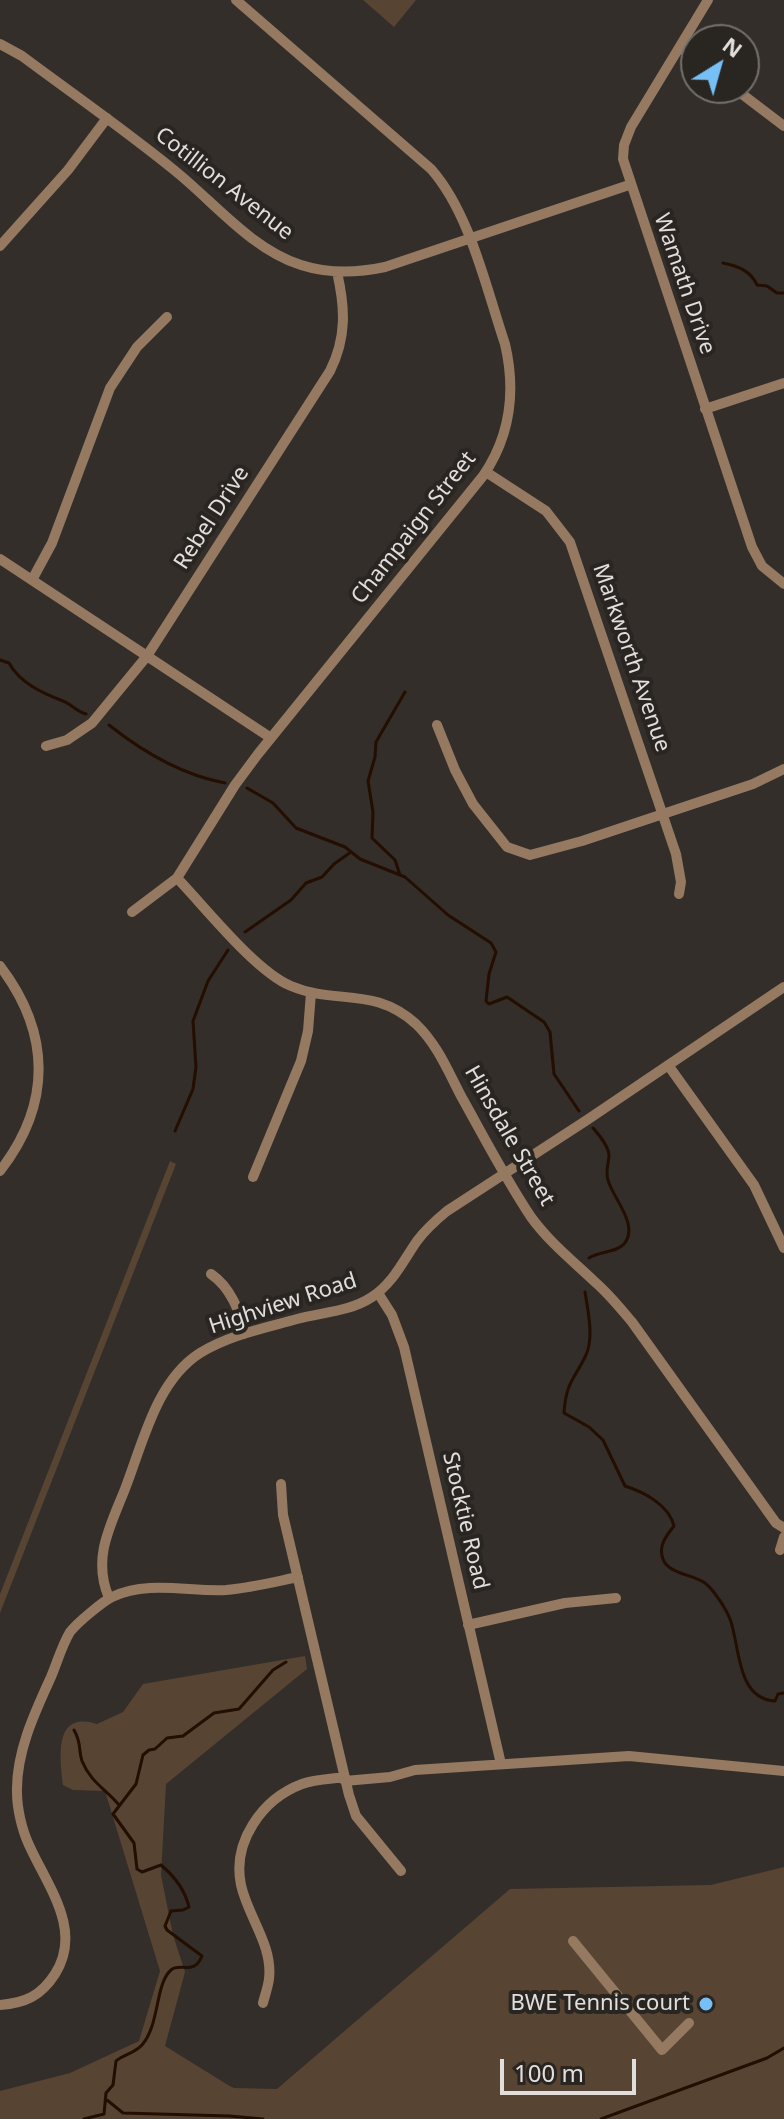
<!DOCTYPE html>
<html>
<head>
<meta charset="utf-8">
<style>
	body { margin:0 }
	#map { position:relative; width:784px; height:2119px; overflow:hidden; background:#332e2a; font-family:"Noto Sans",sans-serif }
	canvas { display:block }
	.north { position:absolute; left:680px; top:24px; width:80px; height:80px; box-sizing:border-box; background:#292521; border:2px solid #736f6b; border-radius:50%; rotate:37deg; font-size:22px; font-weight:700; line-height:32px; text-align:center; color:#e1dedb }
	.north::after { content:''; display:block; margin:auto; width:28px; height:36px; background:#77c0f7; clip-path:polygon(50% 0,100% 100%,50% 72%,0 100%) }
	.scale { position:absolute; left:500px; top:2059px; width:136px; height:36px; box-sizing:border-box; border:4px solid #e1dedb; border-top:0; padding-left:10px; font-size:24px; line-height:28px; white-space:nowrap; color:#e1dedb; -webkit-text-stroke:6px #292521; paint-order:stroke }
</style>
</head>
<body>
<div id="map">
<canvas width="784" height="2119"></canvas>
<div class="north">N</div>
<div class="scale">100 m</div>
</div>
<script>
const g = document.querySelector('canvas').getContext('2d');
g.lineJoin = 'round';
function paint(path, color) { g.fillStyle = color; g.fill(path, 'evenodd'); }
function stroke(path, color, width, dash) { g.strokeStyle = color; g.lineWidth = width; g.lineCap = dash ? 'butt' : 'round'; g.setLineDash(dash || []); g.stroke(path); }
function write(font, color, halo, rows, align = 'center') {
  g.font = font + ' "Noto Sans",sans-serif'; g.lineWidth = 8; g.setLineDash([]); g.textBaseline = 'middle'; g.strokeStyle = halo; g.fillStyle = color; for (const [text, x, y, turn = 0] of rows) {
    g.save(); g.translate(x, y); g.rotate((+turn || 0) * Math.PI / 180); g.textAlign = isNaN(turn) ? turn : align; if (halo) g.strokeText(text, 0, 0); g.fillText(text, 0, 0); g.restore();
  }
}
const green = new Path2D(`
	M363,0H416L394,27Z
	M170,1161L176,1164L0,1613V1594Z
	M305,1656L307,1669L166,1784L161,1875L173,1935L185,1972L165,2046L228,2085L234,2088L277,2089L510,1889L711,1885L784,1867V2119H0V2091L70,2073L139,2041L160,1971L105,1791L73,1790L63,1785C60,1758 53,1710 97,1724L123,1712L143,1684Z`);
const stream = new Path2D(`
	M723,263C738,266 751,271 757,285L767,286L777,293H784
	M0,660L9,663C20,683 42,693 63,701C71,704 76,711 86,714
	M109,725C143,752 182,775 225,783
	M247,788L273,803L296,828L345,847L360,859L405,877L448,915L491,943L496,952L489,974L486,1001L489,1004L507,997L544,1022L550,1032L554,1074L579,1111
	M400,875L395,860L372,838L373,812L368,781L375,757L376,742L405,692
	M245,932L291,900L306,883L322,877L334,864L351,852
	M175,1131L193,1089L196,1067L193,1021L208,981L228,950
	M589,1258C599,1251 616,1253 624,1244C640,1225 612,1197 608,1180C605,1171 609,1163 609,1155C608,1145 599,1135 593,1128
	M585,1292C588,1311 594,1337 586,1355C574,1380 566,1382 564,1413L589,1427L603,1440L625,1486C644,1492 669,1505 674,1526C666,1536 658,1546 663,1559C668,1574 693,1574 705,1583C714,1590 726,1609 730,1619C740,1645 736,1699 775,1701L778,1694L784,1693
	M74,1730C82,1744 78,1749 82,1761C91,1783 106,1789 119,1805
	M107,2100L123,2113L229,2116L263,2119
	M84,2119L104,2114L106,2093L113,2085L116,2061C123,2055 135,2053 142,2045C160,2024 155,1984 171,1970C180,1962 194,1976 202,1956L167,1930L165,1926L171,1911L183,1910L189,1907C185,1890 174,1876 161,1865L142,1872L137,1869L134,1843L113,1814L136,1784L143,1755L149,1750L155,1749L167,1738L183,1736L214,1713L239,1709L273,1670L286,1662
	M601,2119L767,2058L784,2048`);
const minor = new Path2D(`
	M708,0L631,127L624,145L623,159L752,547L762,566L784,584
	M0,44L22,56C73,94 125,130 174,170C214,202 251,249 301,265C329,274 357,273 385,267L629,185
	M680,48L696,59
	M734,88L784,126
	M0,246L68,170L107,118
	M705,409L784,383
	M486,472L546,511L570,542L676,854L681,882L679,894
	M0,559L271,738
	M32,580L52,543L110,388L137,347L167,317
	M437,725L455,770L473,804L507,847L530,855L582,841L753,784L784,769
	M46,746L67,740L92,723L147,656L330,371C347,337 345,307 337,272
	M177,878C205,907 255,971 291,986C336,1005 374,986 416,1024C437,1044 448,1071 461,1096C484,1137 505,1178 531,1217C549,1242 573,1261 595,1282C609,1294 620,1308 632,1322L776,1523L784,1528
	M132,912L177,878L235,785L258,754L483,476C511,435 516,391 505,344C486,288 470,213 431,169L236,0
	M0,966C51,1033 52,1104 0,1171
	M668,1065L754,1185L784,1248
	M253,1177L301,1061L308,1031L311,993
	M211,1274C230,1287 241,1312 244,1334
	M378,1293L392,1315L404,1347L501,1764
	M281,1484L283,1515L349,1795L356,1816L401,1871
	M780,1550L784,1537
	M109,1598C92,1558 110,1527 125,1489C143,1443 156,1381 200,1353C229,1335 265,1328 297,1319C323,1312 349,1312 372,1297C394,1282 403,1261 417,1241C426,1229 436,1220 447,1211L587,1120L784,987
	M468,1625L565,1603L616,1598
	M345,1781L390,1777L415,1770L629,1756L784,1771
	M573,1941L662,2050L689,2023
	M263,2003C265,1995 268,1987 269,1979C273,1945 248,1917 241,1885C232,1842 262,1799 302,1784C315,1779 331,1779 345,1777
	M0,2005C25,2003 41,1996 55,1974C83,1930 48,1887 29,1845C22,1830 17,1809 17,1792C16,1752 35,1712 51,1677C57,1663 62,1645 70,1632C77,1623 102,1602 112,1597C148,1580 189,1592 226,1590C250,1588 274,1582 298,1577`);
const markers = [
	[706,2004,8,"#77c0f7"]
];
const streetNames = [
	["Cotillion Avenue",224,184,38],
	["Wamath Drive",684,284,71],
	["Rebel Drive",212,518,-57],
	["Champaign Street",414,528,-52],
	["Markworth Avenue",631,658,71],
	["Hinsdale Street",509,1136,60],
	["Highview Road",283,1304,-18],
	["Stocktie Road",465,1521,77]
];
const poiNames = [
	["BWE Tennis court",690,2004]
];
paint(green, '#584433');
stroke(stream, '#240e00', 3);
stroke(minor, '#957961', 10);
for (const [x, y, r, color] of markers) { const dot = new Path2D(); dot.arc(x, y, r, 0, 2 * Math.PI); g.fillStyle = color; g.fill(dot); stroke(dot, '#292521', 3); }
write('22px', '#e1dedb', '#292521', streetNames);
write('22px', '#e1dedb', '#292521', poiNames, 'right');
</script>
</body>
</html>
